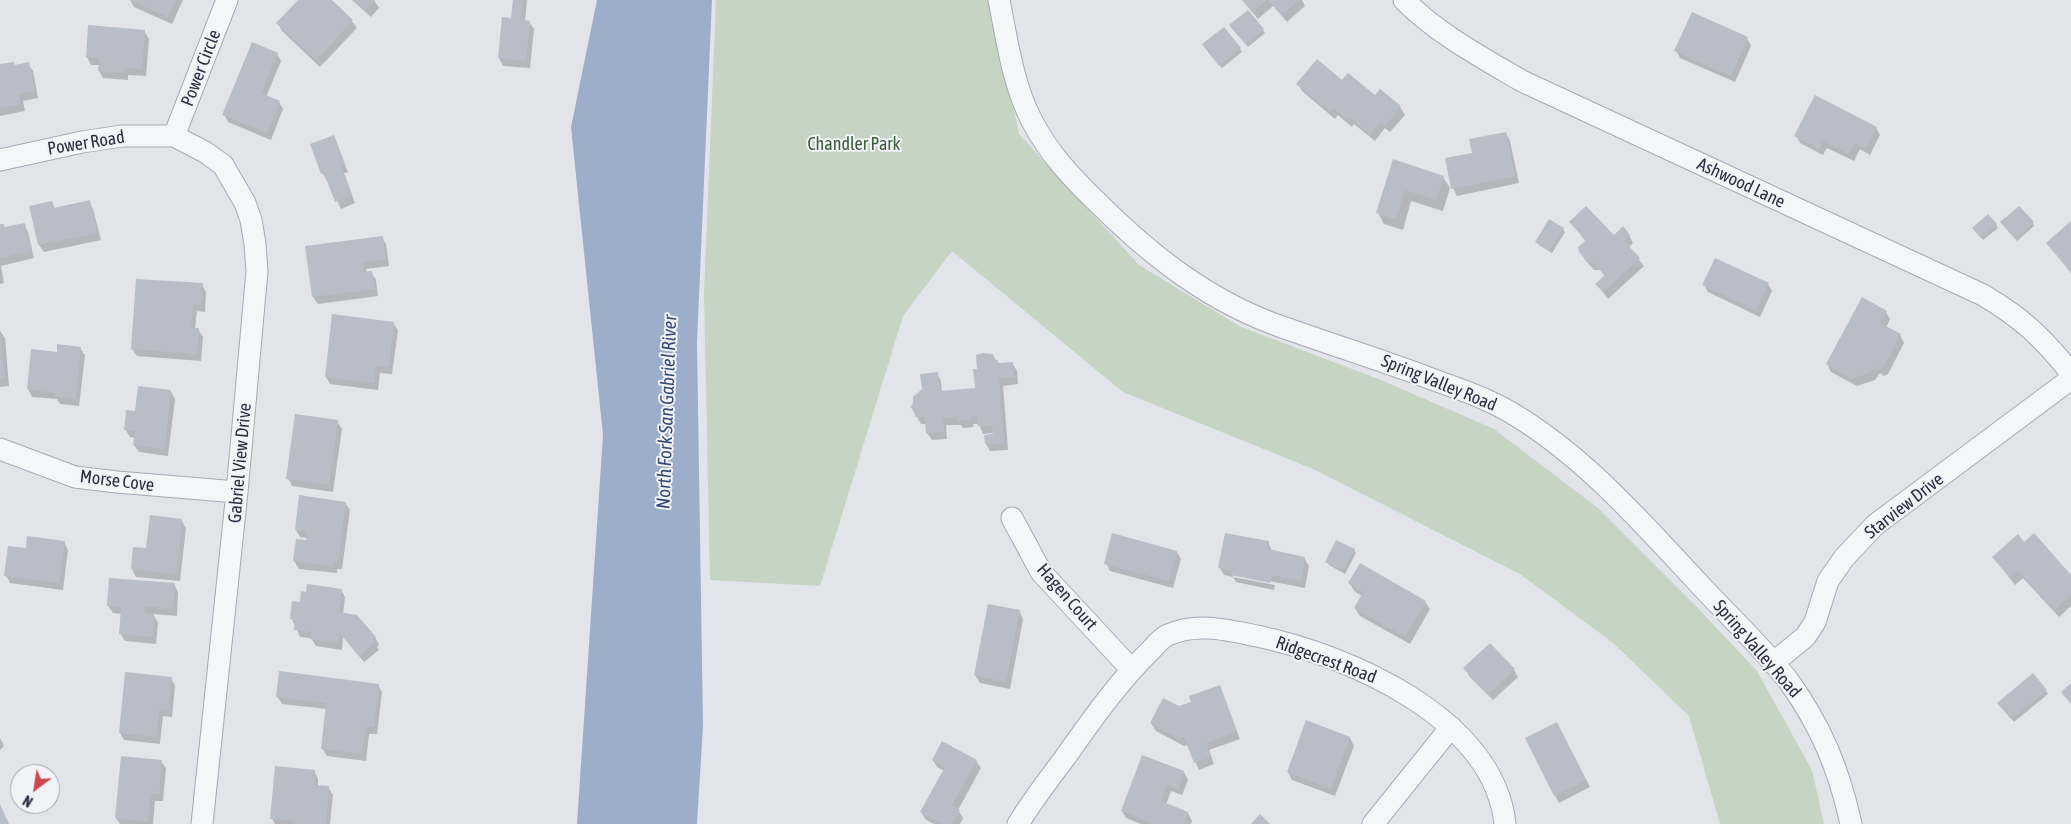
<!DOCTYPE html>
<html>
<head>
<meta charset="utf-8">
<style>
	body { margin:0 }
	#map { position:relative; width:2071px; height:824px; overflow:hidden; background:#e2e4ea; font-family:"Asap Condensed",sans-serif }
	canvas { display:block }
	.north { position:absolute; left:10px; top:764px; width:50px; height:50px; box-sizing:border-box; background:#f2f3f7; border:1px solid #a2a5af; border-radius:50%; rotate:211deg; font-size:14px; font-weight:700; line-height:20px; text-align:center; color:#2a3042 }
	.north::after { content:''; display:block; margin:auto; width:18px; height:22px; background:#cd494e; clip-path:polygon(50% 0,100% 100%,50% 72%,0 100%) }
</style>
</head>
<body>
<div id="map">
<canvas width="2071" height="824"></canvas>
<div class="north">N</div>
</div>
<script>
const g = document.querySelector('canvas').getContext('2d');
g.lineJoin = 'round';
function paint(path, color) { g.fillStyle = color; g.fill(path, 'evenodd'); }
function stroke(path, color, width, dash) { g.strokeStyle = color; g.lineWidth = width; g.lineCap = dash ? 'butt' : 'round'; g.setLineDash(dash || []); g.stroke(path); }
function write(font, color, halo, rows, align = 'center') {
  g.font = font + ' "Asap Condensed",sans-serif'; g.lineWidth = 4; g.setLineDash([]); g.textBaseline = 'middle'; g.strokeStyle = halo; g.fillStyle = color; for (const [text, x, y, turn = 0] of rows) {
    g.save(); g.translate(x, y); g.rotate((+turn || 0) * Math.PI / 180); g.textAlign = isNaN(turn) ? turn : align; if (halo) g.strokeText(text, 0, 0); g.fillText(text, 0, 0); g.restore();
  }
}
const green = new Path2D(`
	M716,0H991L1019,134L1139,265L1241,327L1381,380L1494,429L1598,508L1696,606L1757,671L1812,770L1824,824H1720L1689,716L1612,642L1520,574L1313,469L1123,392L952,251L903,316L820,586L710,580L704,293Z`);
const water = new Path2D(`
	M597,0H712L697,342L703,726L697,824H577L603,435L571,127Z`);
const shadow = new Path2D(`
	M130,0H183L172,24L134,7Z
	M300,0H330L352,21L357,28L320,67L282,31L278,23Z
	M352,0H374L379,8L371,17Z
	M514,0H527L525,21L529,22L534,29L530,68L503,66L499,58L513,19Z
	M1242,0H1302L1305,6L1287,22L1273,6L1258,19Z
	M1248,11L1265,33L1248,47L1233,28Z
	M144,31L149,39L146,76L128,75V80L103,78L99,71V65H91L87,57Z
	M1747,38L1751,46L1735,82L1680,58L1676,50Z
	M1205,48L1240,49L1242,52L1222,68Z
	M277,54L281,61L266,97L279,102L283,109L271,140L228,122L224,114Z
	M28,64L33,71L38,98L23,101L25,111L0,116V66H15Z
	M1342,81L1375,97L1380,90L1400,107L1405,115L1390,132L1385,128L1375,141L1354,124L1352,127L1338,115L1335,119L1302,91L1298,84Z
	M1876,128L1880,135L1870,155L1860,149L1854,161L1827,148L1823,155L1800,143L1796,136Z
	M1506,133L1510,141L1519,183L1457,196L1453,188L1474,154Z
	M333,137L348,172L344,173L355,203L341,209L328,181H327L323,174L312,145Z
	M1393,161L1443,177L1450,188L1443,211L1411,201L1403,230L1384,224L1378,213Z
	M89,201L93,209L101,240L44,252L39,245L31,207L52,202L55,209Z
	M1571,222L1614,237L1629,235L1633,243L1629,247L1644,266L1608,299L1597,284L1605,276L1600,270H1594L1585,260L1580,251L1586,242Z
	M2001,222L2033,223L2034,226L2017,241Z
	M2071,223V273L2047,243Z
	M24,224L28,232L34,258L1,266L4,283L0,284V226L3,225L5,228Z
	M1996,225L1998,228L1983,240L1976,232Z
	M1563,229L1565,232L1552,253L1539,245L1537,242Z
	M382,237L386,244L389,266L366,269L367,273L371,272L376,280L378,296L318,304L313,297L307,247Z
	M1768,284L1772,291L1760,317L1708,292L1704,285Z
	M202,285L206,292L205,312L197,311L195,329H198L203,337L201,361L137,356L132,349Z
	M1886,312L1890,319L1886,328L1900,335L1904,343L1888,374L1884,376L1880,373L1875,380L1857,386L1831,372L1827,364Z
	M393,323L398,330L392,374L380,373L378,390L330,384L326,377Z
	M0,331L5,338L9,386L0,387Z
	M80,348L85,355L79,406L60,404L57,399L32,397L28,389L58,353Z
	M993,355L998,364L1012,363L1017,371L1018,384L1003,386L1008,450L990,451L986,444L994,436V433L983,434L979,424H973L974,427L963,428L961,425H946L947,439L932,440L927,433V424H921L911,407L937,374L941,381L942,392L976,389L978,370Z
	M171,392L175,399L168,456L139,452L134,445L135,438L130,437L125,429L136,412Z
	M337,421L342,429L333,492L292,486L288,478Z
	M345,503L350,510L342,569H337V573L299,569L294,561L307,538L300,537L296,530Z
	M181,520L186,528L180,581L136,577L132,569L134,548L148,549Z
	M64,542L68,550L63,590L10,583L6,575L27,550Z
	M1268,542L1272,551L1304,558L1309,566L1305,588L1233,574V577L1275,585L1274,590L1236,582L1233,577L1224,575L1220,568Z
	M2024,544L2071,576V606L2059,617L2023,578L2015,585L1994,558Z
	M1354,550L1356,553L1345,574L1329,565L1327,562Z
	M1177,552L1181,559L1173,588L1110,571L1106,563Z
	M1350,583L1425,602L1430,609L1410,644L1360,616L1355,608L1362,596L1354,591Z
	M174,584L178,592L177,616L153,614L158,623L156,644L125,641L120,633L122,614L113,613L108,606Z
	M341,590L345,597L343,614L375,637L379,645L377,647L379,650L364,662L343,637L342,650L316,646L311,638L300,637L292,619L301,604Z
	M1019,611L1023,619L1010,689L980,683L975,675Z
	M1465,668L1514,670L1518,677L1493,700L1469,676Z
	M171,678L175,686L172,717L163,716L160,744L124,740L120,733Z
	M378,685L382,692L377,734H369L366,761L327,756L322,748L327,709L282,704L277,696Z
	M1219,687L1240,739L1209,750L1214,764L1199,770L1188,745L1184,746L1156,731L1151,723Z
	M2046,691L2048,694L2014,722L2001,706Z
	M1561,731L1590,787L1559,803L1555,795Z
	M0,738L4,746L0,750Z
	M1350,738L1354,746L1335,796L1292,780L1288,772Z
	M933,760L976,761L981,768L958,810L963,818L960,824H934L926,820L921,812L944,771L937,767Z
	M161,761L166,768L163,801H155L153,824H120L116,818Z
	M314,771L318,779V786L328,787L333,795L330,824H275L272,818Z
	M1184,772L1188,780L1182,795L1171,791L1166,805L1188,813L1192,821L1191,824H1141L1126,818L1122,811Z`);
const building = new Path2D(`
	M130,0H176L168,17Z
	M298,0H332L353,20L316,60L276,23Z
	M354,0H375L366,10Z
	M513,0H523L521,19L530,21L526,61L498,58L502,17L511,18Z
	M1243,0H1267L1253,12Z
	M1268,0H1299L1282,15Z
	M1248,10L1264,29L1245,44L1229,25Z
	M1692,12L1748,37L1731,76L1674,51Z
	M88,25L145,30L142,69L124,68V73L98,71L99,58H86Z
	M1224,27L1241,48L1219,66L1202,44Z
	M252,42L278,53L261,93L280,101L267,133L222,115Z
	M1317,59L1342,80L1348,73L1375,95L1380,89L1401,106L1385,126L1381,122L1370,134L1349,117L1347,120L1333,108L1330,112L1296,84Z
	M14,62L15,65L29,62L35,91L19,94L21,104L0,108V64Z
	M1815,95L1877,127L1866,148L1855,143L1849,154L1823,141L1819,149L1794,136Z
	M1506,132L1515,176L1451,189L1445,158L1472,153L1469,139Z
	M334,135L345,164L341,165L352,195L335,202L324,173L321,174L310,144Z
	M1393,159L1444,176L1436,200L1405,190L1396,219L1376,213Z
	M90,200L97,233L38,245L29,206L52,201L54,208Z
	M1586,206L1614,235L1623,226L1630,235L1624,241L1640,258L1603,292L1595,284L1605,275L1594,263H1589L1579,252L1578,247L1586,240L1569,222Z
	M2019,206L2034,222L2015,239L2000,222Z
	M1988,214L1997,224L1981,238L1972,228Z
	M1549,219L1564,228L1549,251L1535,242Z
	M2071,221V272L2046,243Z
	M25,223L31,251L0,258V224H4V227Z
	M383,236L386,259L363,262L364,272L372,271L375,289L312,297L305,246Z
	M1715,258L1769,283L1756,310L1702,285Z
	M136,279L203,283L201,305L193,304L191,328H199L197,354L131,349Z
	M1862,297L1887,311L1880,323L1901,334L1884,366L1879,369L1875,366L1871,372L1852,379L1826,364Z
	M332,314L394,322L389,367L376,366L374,383L325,377Z
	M0,328L5,379H0Z
	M57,344L81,347L76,399L54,396L55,393L27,389L31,349L57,352Z
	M983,353L993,354L994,360H998V363L1013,362L1014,377L999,378L1004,443L985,444L984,435L993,434L992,426H978L977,416L970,417V420L958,421L957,417L943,418L944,432L926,433L925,417H915V411L910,407L913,403V397L922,389L920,374L938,372L940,391L975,388L973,369H977L976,355Z
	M138,386L171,390L165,449L133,445L135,431L124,430L126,410L135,411Z
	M295,414L338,420L329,485L286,479Z
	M299,495L346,502L338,562H334L333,566L293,561L296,539L306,540L307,532L295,530Z
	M150,515L182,519L176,574L131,569L133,547L146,548Z
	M1112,533L1177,551L1169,581L1104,564Z
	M1225,533L1269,541L1268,549L1305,557L1301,581L1272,575L1270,583L1231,575V571L1218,568Z
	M2034,533L2071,575V595L2054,610L2018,571L2010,578L1992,557L2018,534L2024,542Z
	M27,536L65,541L59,583L4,576L8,546L26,548Z
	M1336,540L1355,549L1343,571L1325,562Z
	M1360,563L1426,601L1405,637L1354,608L1363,592L1348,583Z
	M109,578L175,583L173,609L145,606V613L154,614L153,637L119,634L121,607L107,606Z
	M307,584L342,589L339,612L357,615L376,637L373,639L375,642L359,656L339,632L338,643L310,639L311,632L294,630L295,620L290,619L292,601L300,602L301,591L306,592Z
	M988,604L1020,610L1006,682L974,675Z
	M1490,643L1515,669L1488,694L1463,668Z
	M279,671L379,684L374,727H365L363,754L321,749L326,703L276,697Z
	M125,672L172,677L169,710L159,709L157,737L119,733Z
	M2033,673L2047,690L2011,719L1997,703Z
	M2071,683V704L2061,692Z
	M1220,685L1237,731L1206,743L1211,757L1194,763L1184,737L1179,739L1150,723L1163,698L1179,706L1191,702L1189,696Z
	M1306,720L1350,737L1331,789L1287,772Z
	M1557,722L1586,780L1554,796L1525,738Z
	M942,741L977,760L952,805L960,810L952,824H942L920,812L945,767L932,760Z
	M1142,755L1184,771L1178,789L1167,784L1161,801L1188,812L1184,824H1154L1121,811Z
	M121,756L162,760L159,794H151L148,822L115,818Z
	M275,766L315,770L314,785L329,786L326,824H293V821L270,819Z
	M0,804L9,824H0Z
	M1260,814L1270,824H1251Z`);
const street = new Path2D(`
	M999,0C1007,40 1013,85 1032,121C1048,152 1071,177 1096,201C1151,256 1211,303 1285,328C1333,345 1381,360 1429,378C1456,388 1484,397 1510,412C1585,456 1644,525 1703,588C1731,618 1762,647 1788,680C1821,726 1839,769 1851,824
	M1404,0C1438,34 1481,57 1522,81L1983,295C2022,318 2043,338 2071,373
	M174,136L227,0
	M0,160L82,142L122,136H174L205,152L223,165L245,203L251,220L255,244L257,272L254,304L237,492L202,824
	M0,449L75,477L117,482L237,492
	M1012,518L1041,572L1131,669
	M1773,663L1805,637L1815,622L1828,581L1844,558L1875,525L2071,379
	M1018,824C1032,801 1048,780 1064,759C1091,721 1118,682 1151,650C1156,645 1162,637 1168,635C1197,622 1227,630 1257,636C1348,655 1494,718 1505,824
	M1373,824L1451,727`);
const streetNames = [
	["Power Circle",201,68,-69],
	["Power Road",86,143,-9],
	["Ashwood Lane",1741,183,25],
	["Spring Valley Road",1439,383,22],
	["Gabriel View Drive",240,463,-85],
	["Morse Cove",117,481,7],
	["Starview Drive",1904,506,-38],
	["Hagen Court",1067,597,49],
	["Spring Valley Road",1757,649,49],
	["Ridgecrest Road",1326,660,20]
];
const parkNames = [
	["Chandler Park",854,144]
];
const waterNames = [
	["North Fork San Gabriel River",667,412,-88]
];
paint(green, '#c5d4c3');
paint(water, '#9daeca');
paint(shadow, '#0003');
paint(building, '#b9bdc7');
stroke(street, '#a7aab4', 23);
stroke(street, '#f5f6f8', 21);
write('18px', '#2a3042', '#f2f3f7', streetNames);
write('18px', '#3a5e37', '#f2f3f7', parkNames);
write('italic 19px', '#344a76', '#f2f3f7', waterNames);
</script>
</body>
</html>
